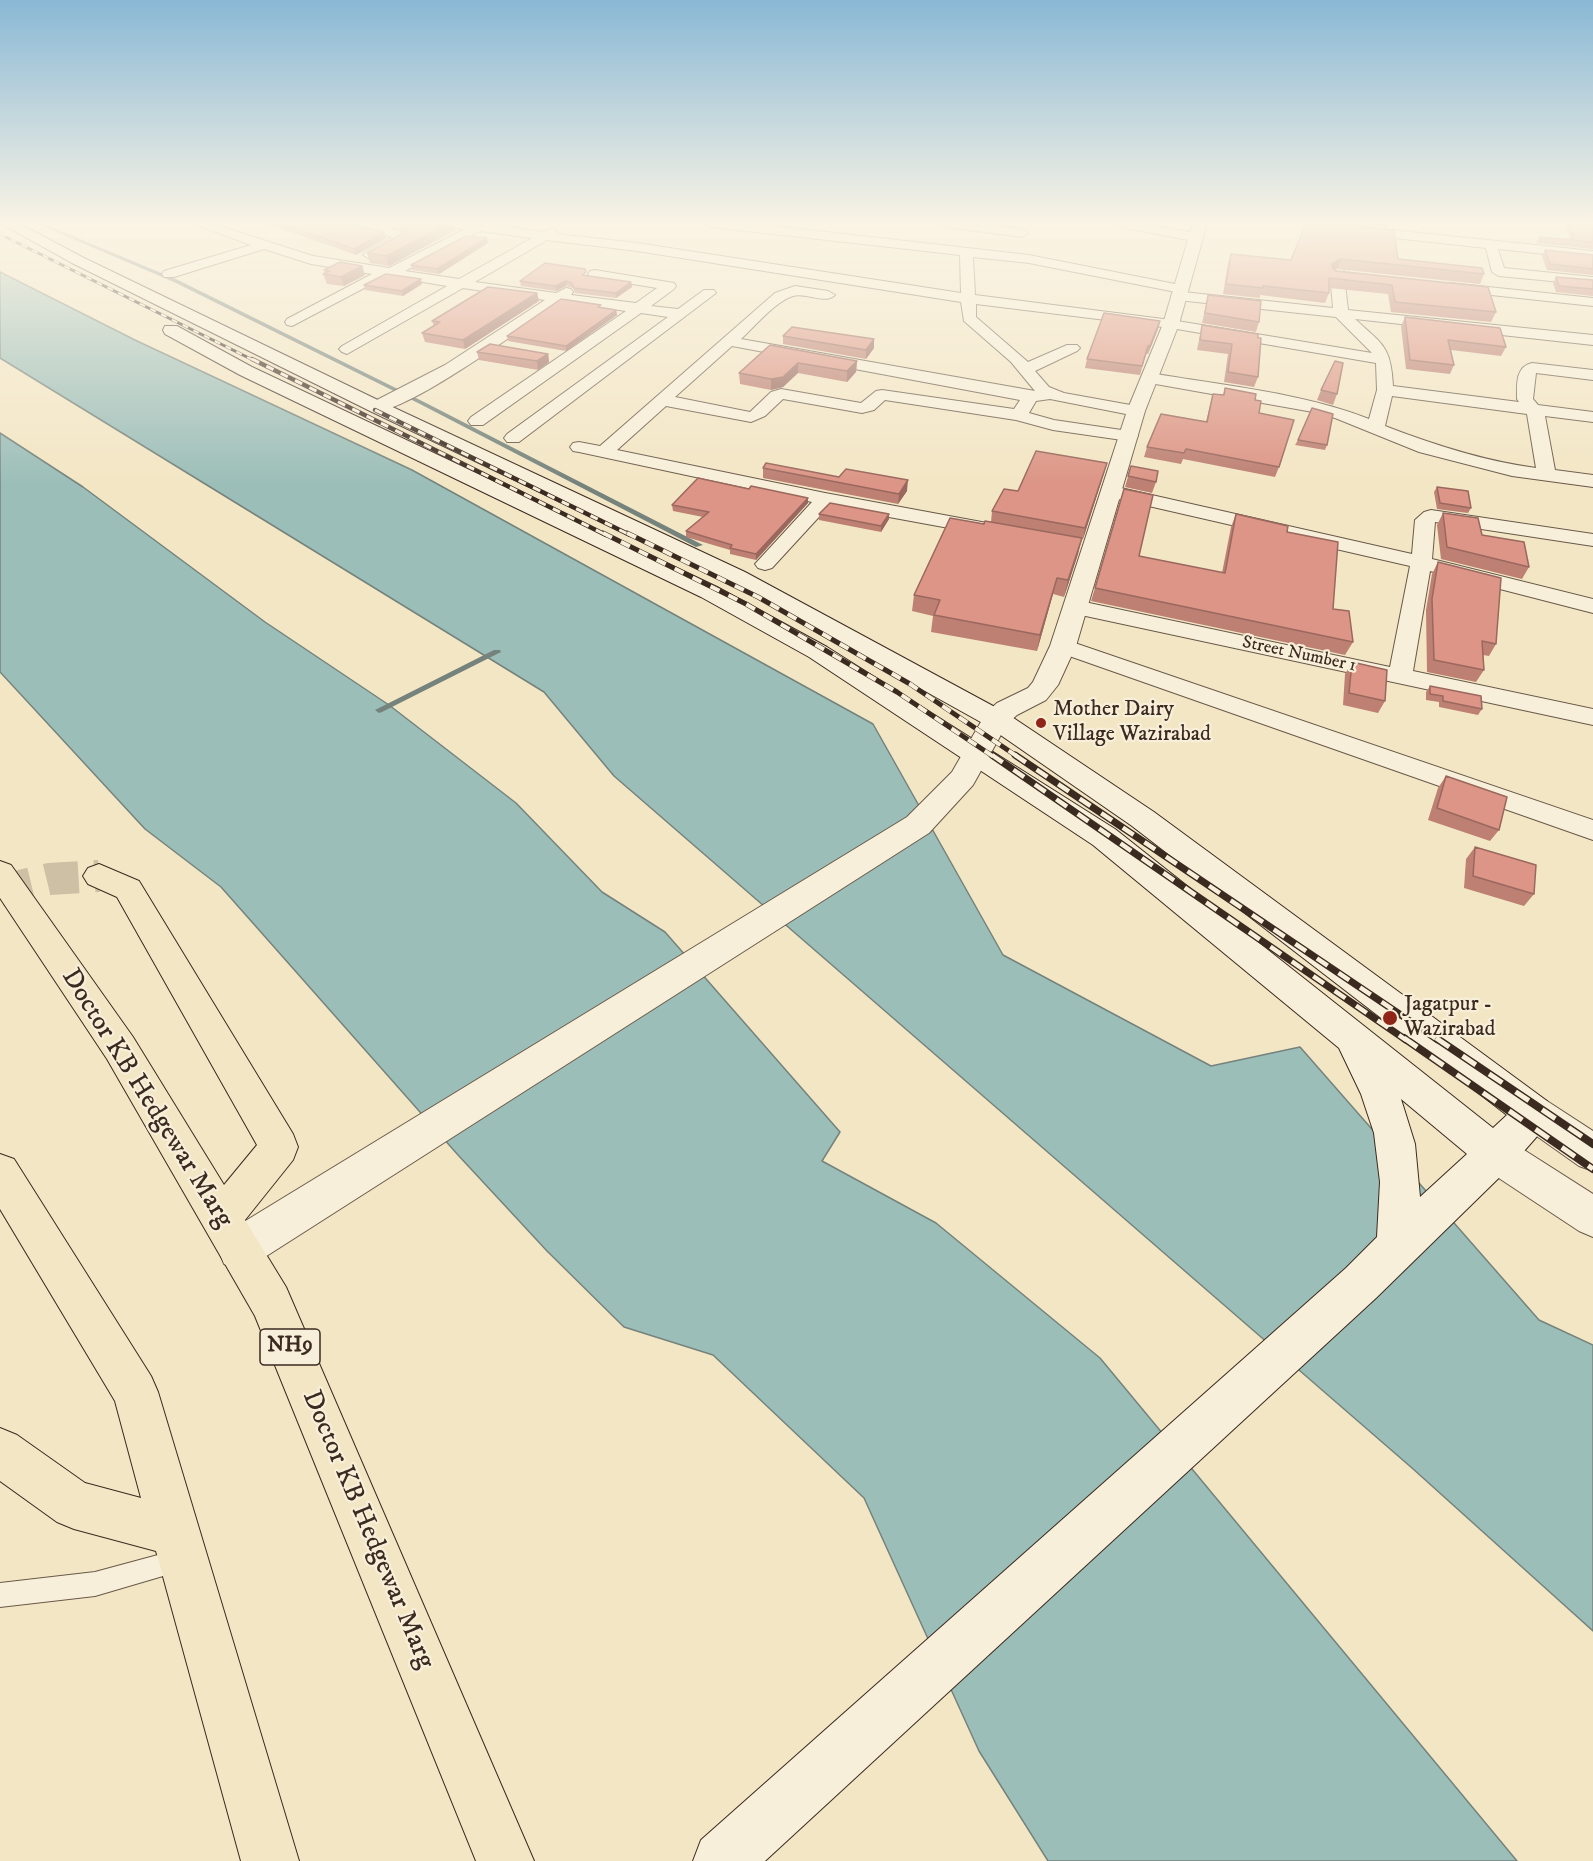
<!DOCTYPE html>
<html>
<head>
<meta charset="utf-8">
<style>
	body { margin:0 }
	canvas { display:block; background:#f3e6c5 }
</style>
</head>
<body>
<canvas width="1593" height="1861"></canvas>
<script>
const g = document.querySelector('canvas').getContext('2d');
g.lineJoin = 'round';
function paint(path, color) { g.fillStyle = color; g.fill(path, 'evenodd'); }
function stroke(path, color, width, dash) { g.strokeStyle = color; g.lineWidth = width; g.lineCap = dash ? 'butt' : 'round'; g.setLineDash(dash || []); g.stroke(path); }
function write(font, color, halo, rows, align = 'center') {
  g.font = font + ' "IM FELL DW Pica",serif'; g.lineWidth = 4.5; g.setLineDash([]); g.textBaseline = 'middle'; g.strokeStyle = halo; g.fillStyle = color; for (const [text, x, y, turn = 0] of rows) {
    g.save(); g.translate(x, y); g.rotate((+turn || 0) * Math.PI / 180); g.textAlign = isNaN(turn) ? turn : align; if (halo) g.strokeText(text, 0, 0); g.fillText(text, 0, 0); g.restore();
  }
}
const water = new Path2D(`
	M0,272L135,340L412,470L873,724L1003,955L1211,1066L1300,1047L1539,1320L1593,1345V1631L1412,1468L614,776L544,692L0,358Z
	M0,433L83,487L265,622L389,705L516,803L602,892L665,932L840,1132L822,1161L936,1223L1100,1358L1517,1861H1048L979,1751L864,1498L713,1355L624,1327L547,1251L458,1155L221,887L145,829L0,672Z`);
const stream = new Path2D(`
	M35,223H42L178,280L424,402L703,545L696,547L420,404L174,282Z
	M494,650H500L501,652L382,712L379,713L375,710Z`);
const trunkTunnel = new Path2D(`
	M0,891L49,879L99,876`);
const service = new Path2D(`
	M180,1549L188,1552L191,1560L188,1568L180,1571L95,1596L0,1607V1583L95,1572Z`);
const minor = new Path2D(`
	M191,223H210L313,256L389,268L465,229L446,227L440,223H487L543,232L552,228L556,229L557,234L637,243L961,293L960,255L711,227L705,223H747L1029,255L1180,285L1187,289L1183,292L1333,308L1326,223H1338L1348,310L1593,335V345L1355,319C1383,345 1391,346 1393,386L1519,402L1517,399C1517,385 1515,367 1532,363L1593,370V380L1536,373L1533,399L1538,405L1593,412V422L1545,416L1555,470L1593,475V487L1512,476L1419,452L1335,418L1313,412L1150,383L1142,378L1150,373C1220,385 1304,393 1369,419L1377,390L1376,363L1171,328L976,304V317L1028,362L1067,345H1077L1080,348L1077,351L1035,371L1049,387L1064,393L1136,406L1142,407L1145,411L1142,415L1136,416L1050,399L1036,401L1029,413L1054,420L1135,432L1138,436L1135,440L1129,441L1053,430L1016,420L885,400L874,410L862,413L783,399L765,416L751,422L666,406L617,450L825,493L987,523L994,525L997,529L994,533L987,535L829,506L772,568L765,570L758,568L755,564L812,502L579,452L573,451L570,447L573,443L579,442L600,446L775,293L795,286L828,291L835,295C825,305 806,292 793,296C776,301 755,326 741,339L1035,391L1011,362L964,321L961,302L637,251L547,240L475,282L556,293L566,288L571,289L573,292L571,295L636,303L657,288L590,277L588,274L590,271L595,270L674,283L676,286L674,289L651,306L678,309L704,290H714L716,293L519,442H507L504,438L507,434L668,317L641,313L483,425H471L468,421L471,417L626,311L561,302C530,322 402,418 371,411L369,407L371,403L445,365L545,300L463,288L347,354L342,352L339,349L342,346L447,286L387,276L292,326L287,325L285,322L287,319L372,274L311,264L264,249L174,277H164L162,274L164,271L251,245ZM480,231L532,238L459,279L405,271ZM973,257L1029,263L1176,292L1171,296L1178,300L1336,317L1372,353L1171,320L975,295ZM732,346L1020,400L1014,409L882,390L876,391L861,403L781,389L771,392L750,412L675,397ZM1392,396L1527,414L1536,468C1484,461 1434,445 1385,426Z
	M340,223H363L375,226L401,223L399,227L391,229L407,233L409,236L370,259L363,255L365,252L392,237L342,226Z
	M939,223H976L1022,229L1028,233L1022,237L945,227Z
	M1114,223H1141L1194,233L1200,237L1194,241L1120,227Z
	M1353,226L1593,251V259L1498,249L1504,268L1593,277V285L1499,276L1492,272L1486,248L1349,233L1347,230Z
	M1450,283L1593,298V306L1445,290L1443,287L1445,284Z
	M1112,486L1412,554L1415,520L1424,512L1431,510L1593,534V546L1435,522L1432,559L1593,599V613L1430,571L1413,671L1593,709V725L1067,612L1064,607L1067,602L1075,600L1390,667L1410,566L1105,496L1102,492L1105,488Z
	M1063,639L1593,820V840L1055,651L1052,646L1055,641Z`);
const tertiary = new Path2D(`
	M1193,223H1207L1179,324L1145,411L1076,646L1058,685L1046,700L1017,715L1007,724L973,785L929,833L254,1264L239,1270L224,1264L218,1249L224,1234L907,817L952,772L986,713L997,703L1028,688L1033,682L1050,646L1127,411L1163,324Z
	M1534,1096L1547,1101L1593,1131V1171L1579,1166L1521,1125L1515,1113L1521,1101Z
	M1496,1136L1510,1141L1593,1194V1237L1579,1231L1482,1167L1476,1154L1482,1141Z`);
const secondary = new Path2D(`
	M0,223H18L82,257L384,403L745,572L1006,713L1154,812L1547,1101L1553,1113L1547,1125L1510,1167L1376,1298L765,1861H693L701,1840L1346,1268L1377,1237L1380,1182L1374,1133L1361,1094L1339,1048L1093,845L809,657L701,597L240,375L165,334L163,330L165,326H177L252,367L717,587L827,647L1115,829L1493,1128L1507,1115L1132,826L986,725L729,582L370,411L72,263ZM1401,1099L1467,1154L1420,1197L1415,1144Z`);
const trunk = new Path2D(`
	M0,861L11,865L133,1037L224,1185L257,1145L117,897L88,884L83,876L88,868L99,864L139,881L293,1134L298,1147L293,1160L245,1220L286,1287L534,1861H476L255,1316L107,1059L0,898Z
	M0,1154L14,1159L151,1376L158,1392L299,1861H241L156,1551L74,1529L57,1522L0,1481V1428L17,1435L85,1483L141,1498L115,1401L0,1209Z`);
const railFar4 = new Path2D(`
	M0,234L255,361`);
const railFar3 = new Path2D(`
	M252,359L606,535
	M375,410L630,535`);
const railFar2 = new Path2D(`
	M603,533L746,604L897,692L994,757
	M627,533L758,597L910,684L1018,757`);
const railFar1 = new Path2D(`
	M992,755L1406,1040
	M1015,755L1438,1040`);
const rail = new Path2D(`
	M1404,1038L1593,1169
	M1436,1038L1593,1144`);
const wall = new Path2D(`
	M265,223H343L386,238L356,255Z
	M398,223H454L456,230L389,266L370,263L367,253L407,231L400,229Z
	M1346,223H1390L1388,228Z
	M1566,223H1593V249L1536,243L1539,237L1570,240Z
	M488,243L439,274L412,270L411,265Z
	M1545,250L1593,255V275L1547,270L1542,256Z
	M1231,254L1291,260L1398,259L1484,274L1480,284L1337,269L1335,270L1488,287L1496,312L1491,322L1391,312L1388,294L1329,288V293L1325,303L1260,295V298L1223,294L1228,263Z
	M362,266L365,275L344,286L327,284L323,274L325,273L324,270Z
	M587,276L631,282L632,287L616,298L575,293L573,288L566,286L556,291L521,286L520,281Z
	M1556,277L1593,280V296L1556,292L1553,283Z
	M422,284L403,296L365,290L364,285Z
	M537,293L539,301L465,349L425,342L422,333L434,326L432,321Z
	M1208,295L1259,322L1256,332L1202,323Z
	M601,308L616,310L617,315L566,351L508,341L507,336Z
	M1405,317L1506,347L1501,356L1451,350L1454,365L1450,374L1406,369L1401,326Z
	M1202,325L1258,334V377L1254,387L1224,382L1228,354L1197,350Z
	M1158,329L1148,354H1146L1140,375L1085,368L1087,359Z
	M783,336L874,339V348L866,359L783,344Z
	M770,345L857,361L856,372L847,382L798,373L783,387L771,390L740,384L739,373Z
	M477,352L548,354L549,362L538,370L479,360Z
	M1225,388L1255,400L1259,413L1279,467L1275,477L1183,459L1181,464L1144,457L1147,447L1206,422L1213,394L1223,395Z
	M1321,390L1337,394L1333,405L1317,400Z
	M1298,440L1327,445L1325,450L1295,445Z
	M1131,466L1156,482L1152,493L1125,487Z
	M763,468L907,491L898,504L763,478Z
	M1104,473L1083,539H1081L1078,554L1064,597L1053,594L1037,651L931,632L933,616L912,611L914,595L991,522L992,511L1018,491Z
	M1437,487L1471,508L1468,513L1437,509L1434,492Z
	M808,503L756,560L730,554V550L686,537V531L703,517L673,511L672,505Z
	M1443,513L1482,535L1529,567L1522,579L1441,559L1437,525Z
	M819,514H889V519L881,532L819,520Z
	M1236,514L1287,532L1353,642L1345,655L1091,601L1095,588L1139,556L1222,573L1231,527Z
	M1438,562L1496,644L1489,656L1483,655L1484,670L1476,682L1427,672L1426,610L1432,574Z
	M1352,662L1385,701L1378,713L1343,705L1345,674Z
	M1430,686L1482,709L1478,715L1439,707V702L1426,700V692Z
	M1446,776L1499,830L1490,841L1428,820L1438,788Z
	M1475,847L1534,894L1524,906L1464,888L1466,859Z`);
const shadedWall = new Path2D(`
	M450,223H454L456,230L389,266L386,256Z
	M384,232L386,238L356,255L354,249Z
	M487,238L488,243L439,274L437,269Z
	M1341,259L1337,269L1329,273L1332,264Z
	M362,266L365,275L344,286L341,277Z
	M421,279L422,284L403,296L402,291Z
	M566,281V286L556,291L555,286Z
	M631,282L632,287L616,298V293Z
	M537,293L539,301L465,349L463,340Z
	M616,310L617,315L566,351V346Z
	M1160,321L1158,329L1148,354L1150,346Z
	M874,339V348L866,359V350Z
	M548,354L549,362L538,370L537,361Z
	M857,361L856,372L847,382V371Z
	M798,363V373L783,387L771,390V379Z
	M1107,463L1104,473L1083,539L1085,528Z
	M908,480L907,491L898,504L899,494Z
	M808,498V503L756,560V554Z
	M889,514V519L881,532V526Z
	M1082,538L1078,554L1064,597L1068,580Z
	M1057,578L1053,594L1037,651L1040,635Z`);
const building = new Path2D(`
	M279,223H343L384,232L354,249Z
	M407,223H450L386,256L367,253L407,231L409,226Z
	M1306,223H1329L1394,231L1398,259L1482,268L1484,274L1341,259L1332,264V267L1335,271L1488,287L1496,312L1395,302L1392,285L1329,278V293L1263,286V288L1226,284L1231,254L1291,260Z
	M1570,223H1593V242L1539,237L1574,240Z
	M466,236L487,238L437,269L411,265Z
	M1545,250L1593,255V269L1550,264Z
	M340,262L362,266L341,277L323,274L330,271L324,270Z
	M545,263L585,269L586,272L582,275L631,282L616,293L574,288L572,283L566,281L555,286L520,281Z
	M386,274L421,279L402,291L364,285Z
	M1556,277L1593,280V289L1559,286Z
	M488,287L537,293L463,340L422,333L440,322L432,321Z
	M1208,295L1261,301L1259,322L1205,313Z
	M561,299L601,305L598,307L616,310L566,346L507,336Z
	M1104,313L1160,321L1150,346H1148L1142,366L1087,359Z
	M1405,317L1500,328L1506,347L1448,340L1454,365L1410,360Z
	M1202,325L1258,334V338H1261L1258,377L1228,372L1232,344L1200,340Z
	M792,327L874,339L866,350L783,336Z
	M490,344L548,354L537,361L477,352Z
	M770,345L857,361L847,371L798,363L783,377L771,379L739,373Z
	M1335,361L1343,363L1337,394L1321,390Z
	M1225,388L1256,394L1255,400L1261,401L1259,413L1294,420L1279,467L1186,449L1184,453L1147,447L1161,414L1207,422L1213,394L1224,395Z
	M1312,408L1333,414L1327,445L1298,440Z
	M1036,451L1107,463L1085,528L992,511L1004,489L1018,491Z
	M766,463L839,477L846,469L908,480L899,494L763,468Z
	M1131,466L1158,471L1156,482L1128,476Z
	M698,478L749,489L751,486L808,498L756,554L730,548L732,545L686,531L709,512L672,505Z
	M1437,487L1468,491L1471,508L1440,503Z
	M1124,489L1153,495L1139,556L1225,573L1236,514L1288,526L1287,532L1338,542L1333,609L1349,611L1353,642L1095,588Z
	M830,503L889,514L881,526L819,514Z
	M1443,513L1478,518L1482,535L1524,542L1529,567L1447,547Z
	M950,518L984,524L985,521L1082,538L1068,580L1057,578L1040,635L934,615L940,600L914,595Z
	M1438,562L1501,578L1496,644L1482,641L1484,670L1434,660L1432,599Z
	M1352,662L1387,670L1385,701L1349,693Z
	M1430,686L1481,696L1482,709L1443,701V696L1430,694Z
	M1446,776L1507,797L1499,830L1437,808Z
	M1475,847L1536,865L1534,894L1473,876Z`);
const markers = [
	[1041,723,6,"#8f2418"],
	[1390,1018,8,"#8f2418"]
];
const farStreetnames = [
	["Street Number 1",1299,655,12]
];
const shields = [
	[290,1347,60]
];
const shieldNames = [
	["NH9",290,1347]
];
const poiNames = [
	["Mother Dairy",1053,710],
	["Village Wazirabad",1053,735],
	["Jagatpur -",1404,1005],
	["Wazirabad",1404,1030]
];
const nearStreetnames = [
	["Doctor KB Hedgewar Marg",146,1099,58],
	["Doctor KB Hedgewar Marg",367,1530,67]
];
paint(water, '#9cbeb9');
stroke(water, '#75837c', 1.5);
paint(stream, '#75837c');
stroke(trunkTunnel, '#cec0a4', 32, [32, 16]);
stroke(service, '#695949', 2);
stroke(minor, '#695949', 2);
stroke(tertiary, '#695949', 2);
stroke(secondary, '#3b2a20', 2);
stroke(trunk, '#3b2a20', 2);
paint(service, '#f7efd9');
paint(minor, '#f7efd9');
paint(tertiary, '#f7efd9');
paint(secondary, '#f7efd9');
paint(trunk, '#f3e6c5');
stroke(railFar4, '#3b2a20', 3);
stroke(railFar3, '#3b2a20', 4.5);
stroke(railFar2, '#3b2a20', 5);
stroke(railFar1, '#3b2a20', 7);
stroke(rail, '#3b2a20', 8);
stroke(railFar4, '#f7efd9', 2, [6]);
stroke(railFar3, '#f7efd9', 3, [8]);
stroke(railFar2, '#f7efd9', 4, [10]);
stroke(railFar1, '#f7efd9', 4.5, [13]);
stroke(rail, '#f7efd9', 5, [16]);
paint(wall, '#bd8073');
paint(shadedWall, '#9a685e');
paint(building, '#dc9586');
stroke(building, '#9a685e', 1.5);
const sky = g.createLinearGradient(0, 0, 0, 484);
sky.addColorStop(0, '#89b8d5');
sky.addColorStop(0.46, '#faf4e5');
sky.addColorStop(1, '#faf4e500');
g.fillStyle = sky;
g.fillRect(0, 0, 1593, 484);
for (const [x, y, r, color] of markers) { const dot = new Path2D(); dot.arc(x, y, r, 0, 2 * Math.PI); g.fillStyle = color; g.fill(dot); stroke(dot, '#f7efd9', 2); }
write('18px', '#3b2a20', '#f7efd9', farStreetnames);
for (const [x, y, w] of shields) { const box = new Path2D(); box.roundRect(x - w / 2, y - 18, w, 36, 4.5); g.fillStyle = '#f7efd9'; g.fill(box); stroke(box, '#3b2a20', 1.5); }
write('bold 21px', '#3b2a20', null, shieldNames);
write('22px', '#3b2a20', '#f7efd9', poiNames, 'left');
write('27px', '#3b2a20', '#f7efd9', nearStreetnames);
</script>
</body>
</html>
